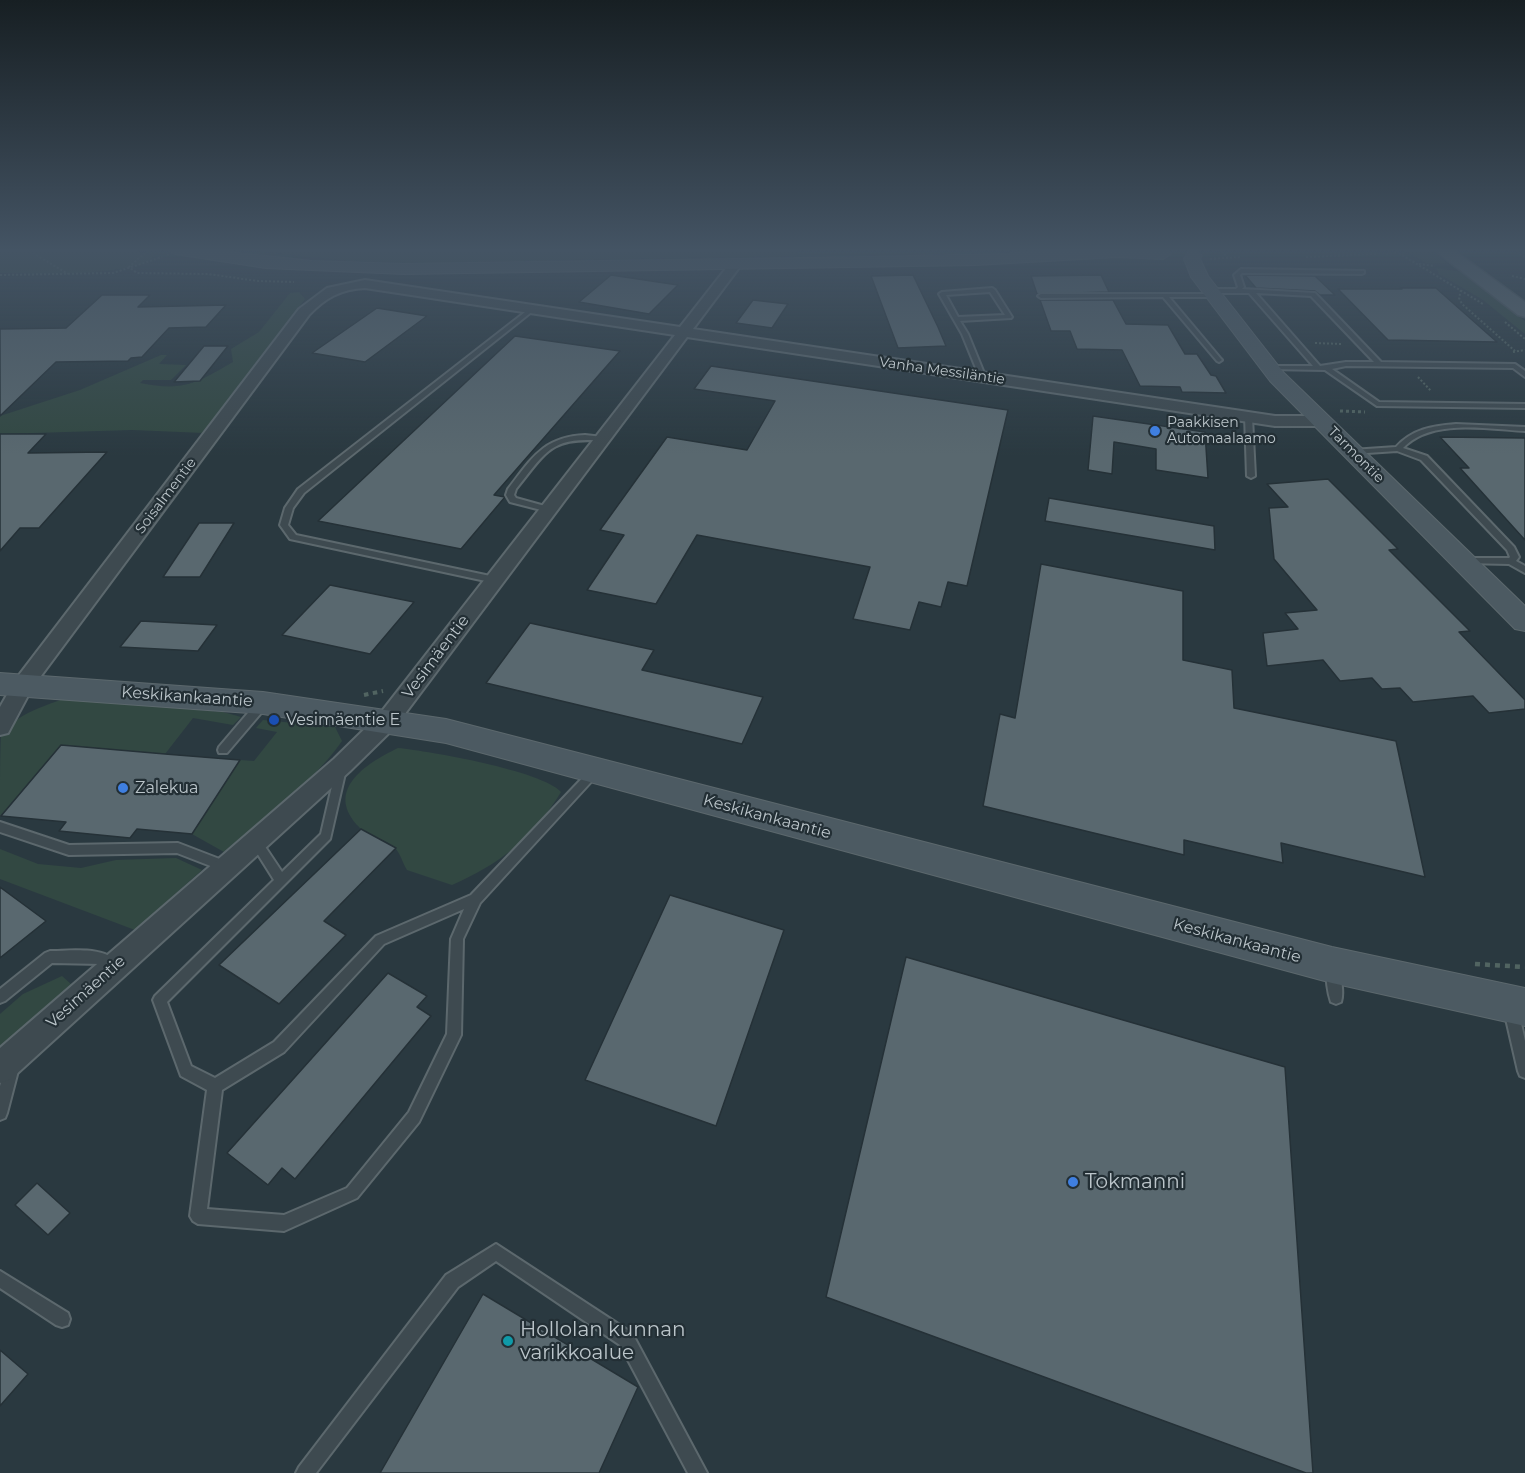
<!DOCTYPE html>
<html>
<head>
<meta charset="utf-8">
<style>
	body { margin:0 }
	canvas { display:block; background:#2a3940 }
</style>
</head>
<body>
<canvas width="1525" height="1473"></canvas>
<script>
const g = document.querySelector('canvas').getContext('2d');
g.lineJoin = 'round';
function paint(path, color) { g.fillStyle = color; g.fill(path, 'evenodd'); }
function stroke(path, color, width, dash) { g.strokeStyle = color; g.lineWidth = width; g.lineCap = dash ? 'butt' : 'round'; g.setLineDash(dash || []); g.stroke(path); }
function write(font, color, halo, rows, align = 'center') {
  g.font = font + ' Montserrat,sans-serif'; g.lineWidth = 4.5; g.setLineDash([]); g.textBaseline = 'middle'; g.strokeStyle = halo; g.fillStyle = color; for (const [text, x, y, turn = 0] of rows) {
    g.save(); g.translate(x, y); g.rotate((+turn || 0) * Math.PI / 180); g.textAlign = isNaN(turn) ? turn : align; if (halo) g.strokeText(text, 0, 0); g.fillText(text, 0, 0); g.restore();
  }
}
const green = new Path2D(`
	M0,249H125L155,255C137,278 30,273 0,273Z
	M238,249H796L798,256L406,263L338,260Z
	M1400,249H1430L1446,263H1426Z
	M1436,268L1461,272L1525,321V334L1483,300L1439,274Z
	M299,292L305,299L204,433L132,430L0,434V416L80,390L161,355H167L159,364L186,365L171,380H143L140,383C183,392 197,383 233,362L231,349L259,332L290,293Z
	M63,699L223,712L241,717L233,725L193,718L165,754L61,745L0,816C0,802 0,746 1,737C13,715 42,707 63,699Z
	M263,720L335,727L342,741C312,784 264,817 224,852L192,834L240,760L254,761L277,732L256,728Z
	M398,748C429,751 543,771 561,792C533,838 500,864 452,885L407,870C403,864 401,855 396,849C388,839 370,838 360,828C323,791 365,764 398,748Z
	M0,849L38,864L81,868L116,860L176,858L202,870L135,930L0,879Z
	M62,976L72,985L56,1003L0,1051V1014L23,994Z`);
const building = new Path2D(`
	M611,275L678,285L649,314L579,302Z
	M913,275L938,327L946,346L898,348L871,276Z
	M1101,275L1109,292L1037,294L1031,276Z
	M1245,275L1315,276L1335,295H1320L1315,291L1256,288Z
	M1400,288H1436L1497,342L1388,340L1338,289H1402Z
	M102,295H150L138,307L226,305L206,327L169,328L142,357L131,358L128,361L56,362L0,416V329L66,328Z
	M753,300L788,304L772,328L736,323Z
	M1040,300H1113L1126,324L1168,325L1185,354H1197L1211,375L1216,376L1226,393L1182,392L1180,387L1140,386L1122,350L1077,349L1070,331H1051Z
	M377,308L427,316L365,362L312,353Z
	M515,336L620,351L494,495L505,497L461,549L318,521Z
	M204,346H228L200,381L174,382Z
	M711,366L1008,410L967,586L948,582L941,607L919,602L910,630L853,619L870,567L697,535L656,604L587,590L624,535L600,530L667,437L747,450L775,401L694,389Z
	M1093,416L1205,432L1208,478L1156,470V449L1114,442L1112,474L1088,470Z
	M0,434H46L28,453L107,452L39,528H20L0,551Z
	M1440,437L1525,438V540L1460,468H1469Z
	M1328,479L1398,549L1389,550L1470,631L1459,632L1525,700V709L1489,713L1473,696L1413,702L1400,688L1382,689L1372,678L1340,681L1323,660L1267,666L1263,633L1298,629L1285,613L1317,610L1274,559L1269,508L1288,507L1267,484Z
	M1049,498L1214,526L1215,550L1045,521Z
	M199,523H234L200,577H163Z
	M1041,564L1183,591V660L1232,670L1234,708L1396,741L1425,877L1281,843L1283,863L1184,840V855L983,806L1000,714L1015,718Z
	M330,585L414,602L370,654L282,635Z
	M141,621L217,625L198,651L120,647Z
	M530,623L654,650L642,670L763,697L742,744L486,683Z
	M61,745L165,754L240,760L192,834L137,829L130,838L59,831L66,822L1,816Z
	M361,829L396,848L324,921L346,935L279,1004L219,965Z
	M0,887L46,921L0,958Z
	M670,895L784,930L716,1126L585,1080Z
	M906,957L1285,1067L1313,1473H1306L826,1297Z
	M388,973L427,996L417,1007L431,1016L295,1179L282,1168L268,1185L227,1153Z
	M37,1183L70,1213L48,1235L15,1205Z
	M483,1294L638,1387L599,1473H380Z
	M0,1350L28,1374L0,1406Z`);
const pathFar3 = new Path2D(`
	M32,249L33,253L68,274
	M137,249L158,251
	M1218,249L1228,257
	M1392,249L1483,304
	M1513,249L1525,257
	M148,250L129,267L137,273L208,274L258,281L294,282
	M384,250L413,249
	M1306,257L1397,253
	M1210,259L1242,257
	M1419,264L1435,266
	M0,275L113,273L162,257
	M1512,276L1525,279
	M1461,290L1459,298L1462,304L1515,351
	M1505,322L1525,339
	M1315,343L1341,344
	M1513,352L1525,350
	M1418,377L1431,391`);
const pathFar2 = new Path2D(`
	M1340,411L1365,412`);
const pathFar1 = new Path2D(`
	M364,695L383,691`);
const path = new Path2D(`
	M1475,964L1525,967`);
const lane = new Path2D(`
	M1241,269L1364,271V273L1362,274L1242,273L1240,275L1244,287L1242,289L1315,293L1381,362L1515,364L1525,371V377L1513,368L1346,366L1332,369L1379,402L1525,404V408L1377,406L1325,370L1268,369L1267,368L1270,366H1313L1249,293H1210L1207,291L1210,289H1236L1238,287L1234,275ZM1256,293L1311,296L1374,362H1346L1320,366Z
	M992,288L995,290L1012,317L1011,318L960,321L968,334L986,378L983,380L980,378L962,334L939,294L942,292ZM990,292L1005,315L958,317L946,295Z
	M1216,294V296L1214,297H1169L1221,359L1222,360L1219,362L1217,361L1163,297L1041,298L1038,296L1041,294Z
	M529,309L534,310L304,493L293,508L288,525L296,535L495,577L499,580L498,582L495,583L290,539L280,525L285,508L298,489Z
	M1245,415L1252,417L1255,476L1251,478L1247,476Z
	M1456,424L1525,427V431C1488,429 1431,418 1403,448L1427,456L1514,547L1519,557L1516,561L1525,566V573L1509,564L1463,563V559L1466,558H1509L1510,557L1507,550L1421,460L1397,451L1352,454L1348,452L1352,450L1396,447C1413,429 1432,426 1456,424Z
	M585,435L603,437L607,439L603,441C551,436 546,452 516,489L514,495L516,498L552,508V512H549L510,502L506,495L508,489C532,458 543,437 585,435Z
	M263,699L267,700L268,703L267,706L227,753H219L218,750L219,747L259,700Z
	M341,765L345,766L346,769L330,839L167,1002L191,1066L215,1078L274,1042L376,936L471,895L592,768H600L601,771L480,903L463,939L461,1035L419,1122L357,1198L284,1231L198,1224L193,1221L190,1216L207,1090L181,1076L153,1000L155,996L274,880L252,845L250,842L252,839L256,837L260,839L282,872L321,834L336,769L337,766ZM464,909L451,939L447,1034L409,1112L347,1188L284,1215L207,1209L222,1090L284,1052L384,944Z
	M0,822L69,845L178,843L230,863L232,867L230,871L226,872L177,853L69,855L0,832Z
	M50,951C71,951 110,945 120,967L119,971L114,973L101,964L52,963L5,1001L0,1003V989L45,953Z
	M1333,966L1338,968C1341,977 1344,993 1341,1002L1336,1004L1331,1002C1328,993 1325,977 1328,968Z
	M1511,1004L1516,1005L1518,1010L1525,1041V1078L1520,1076L1518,1071L1504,1010L1506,1005Z
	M12,1060L17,1062L19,1067L7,1113L5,1118L0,1120V1086L7,1062Z
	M496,1244L632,1333L707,1473H688L620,1345L496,1261L458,1287L316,1473H296L299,1467L446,1275Z
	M0,1271L68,1313L70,1319L68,1325L62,1327L56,1325L0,1288Z`);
const street = new Path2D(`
	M735,261L741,265L693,329L1275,416H1321L1329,421L1321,426H1275L687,337L395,727L350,771L11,1079L0,1083V1048L334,759L379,715L675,335L365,288C341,289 325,298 309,315L32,688L8,733L0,735V707L16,679L299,309L327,288L365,280L680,327L731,262Z`);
const secondary = new Path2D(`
	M167,249H202L312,261L404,264L866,257L998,254L1079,249H1160L1169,251L1171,254L1163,259L1117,257L975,265L404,274L266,268L175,254Z
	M1194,250L1202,255L1200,259L1208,276L1284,373L1525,606V631L1515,629L1270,381L1191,277L1184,259L1188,252Z
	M0,673L263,692L446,719L1332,947L1525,988V1026L1332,983L446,743L263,714L0,695Z`);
const primary = new Path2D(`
	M1433,249H1452L1525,302V317L1518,315Z`);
const pathBridge = new Path2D(`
	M167,255L180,250`);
const markers = [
	[1155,431,6,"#3f7fe0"],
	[274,720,6,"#1a4fb4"],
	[123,788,6,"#3f7fe0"],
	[1073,1182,6,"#3f7fe0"],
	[508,1341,6,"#0f9aa8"]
];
const farStreetnames = [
	["Vanha Messiläntie",942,371,8],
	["Tarmontie",1356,455,45],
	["Soisalmentie",166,496,-53]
];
const farPoinames = [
	["Paakkisen",1167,423],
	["Automaalaamo",1167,439]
];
const streetNames = [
	["Vesimäentie",436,657,-53],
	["Keskikankaantie",187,697,4],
	["Keskikankaantie",767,817,15],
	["Keskikankaantie",1237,941,15],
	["Vesimäentie",86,992,-42]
];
const poiNames = [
	["Vesimäentie E",286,720],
	["Zalekua",135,788]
];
const nearPoinames = [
	["Tokmanni",1085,1182],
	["Hollolan kunnan",520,1330],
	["varikkoalue",520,1353]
];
paint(green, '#324842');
paint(building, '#59686f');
stroke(building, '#253137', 1.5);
stroke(lane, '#5c686d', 4);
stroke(street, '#5c686d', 4);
stroke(secondary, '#5c686d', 2);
stroke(primary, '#4b565c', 3);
stroke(pathFar3, '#516461', 2, [2, 2]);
stroke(pathFar2, '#516461', 3, [3, 3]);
stroke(pathFar1, '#516461', 4, [4.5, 4.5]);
stroke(path, '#516461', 4.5, [5, 5]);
paint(lane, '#3e4a50');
paint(street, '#3e4a50');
paint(secondary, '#4c5a62');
paint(primary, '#5c6970');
stroke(pathBridge, '#516461', 2, [2, 2]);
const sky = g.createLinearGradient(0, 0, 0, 455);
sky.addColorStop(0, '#171f23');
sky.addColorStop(0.55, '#445464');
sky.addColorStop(1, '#44546400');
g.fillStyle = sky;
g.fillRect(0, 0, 1525, 455);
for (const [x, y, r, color] of markers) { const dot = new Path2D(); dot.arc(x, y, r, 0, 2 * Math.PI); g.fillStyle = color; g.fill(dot); stroke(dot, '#232f35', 2); }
write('14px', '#bbc5ca', '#232f35', farStreetnames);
write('14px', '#bbc5ca', '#232f35', farPoinames, 'left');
write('16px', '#bbc5ca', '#232f35', streetNames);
write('16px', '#bbc5ca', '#232f35', poiNames, 'left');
write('20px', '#bbc5ca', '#232f35', nearPoinames, 'left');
</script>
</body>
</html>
